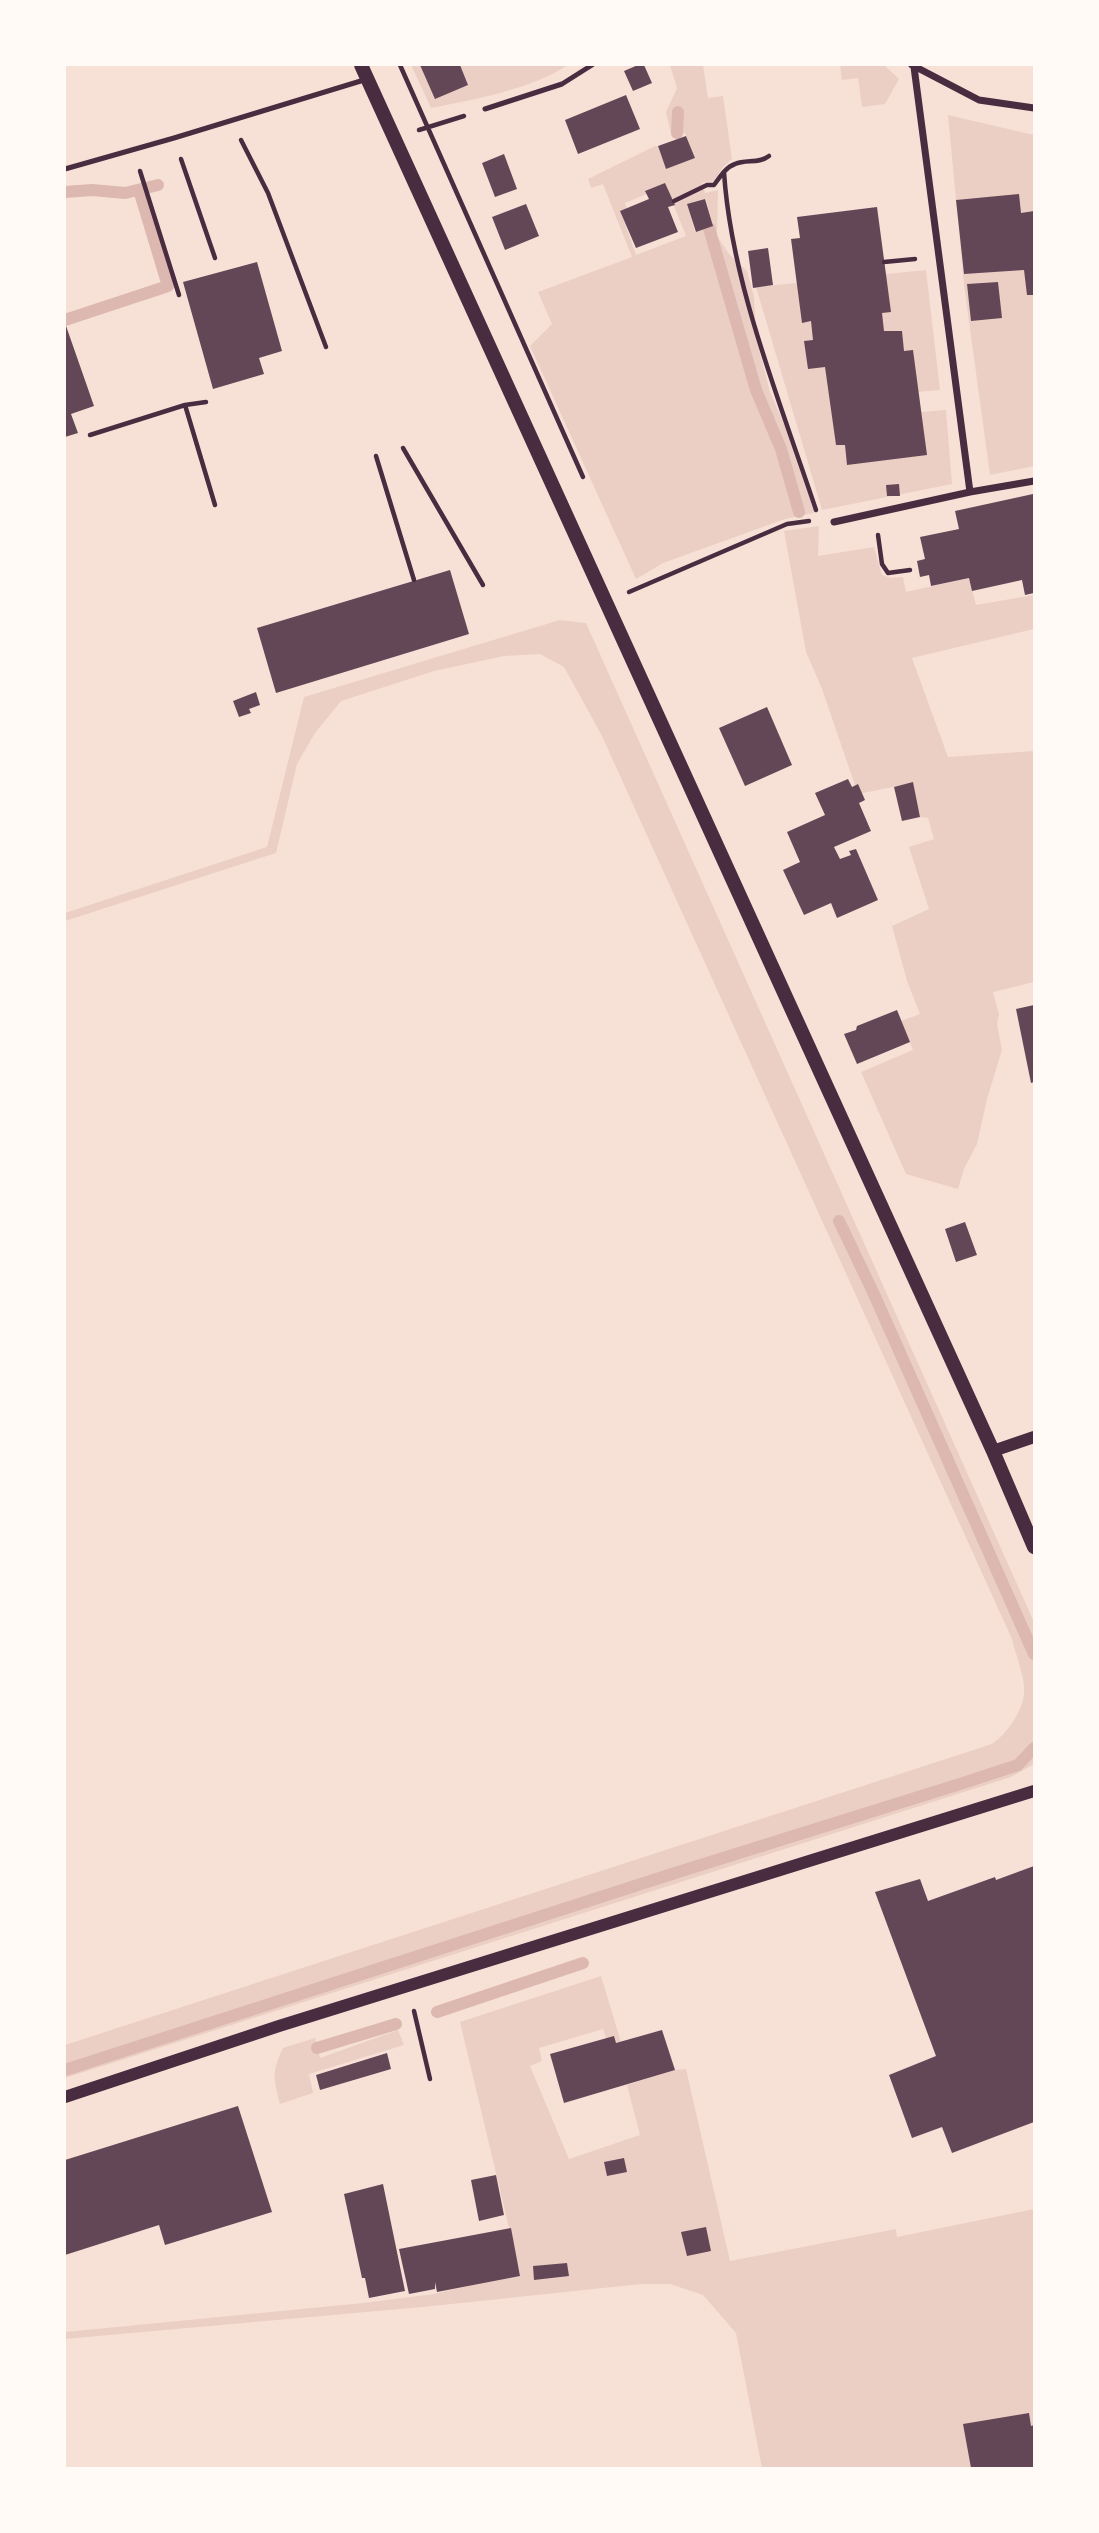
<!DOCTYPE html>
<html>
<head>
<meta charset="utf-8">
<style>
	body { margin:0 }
	#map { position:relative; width:1099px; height:2533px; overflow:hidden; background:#f7e1d7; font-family:"Titillium Web",sans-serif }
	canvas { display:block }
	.frame { position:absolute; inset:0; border:66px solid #fffaf5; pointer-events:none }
</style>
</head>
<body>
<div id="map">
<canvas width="1099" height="2533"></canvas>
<div class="frame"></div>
</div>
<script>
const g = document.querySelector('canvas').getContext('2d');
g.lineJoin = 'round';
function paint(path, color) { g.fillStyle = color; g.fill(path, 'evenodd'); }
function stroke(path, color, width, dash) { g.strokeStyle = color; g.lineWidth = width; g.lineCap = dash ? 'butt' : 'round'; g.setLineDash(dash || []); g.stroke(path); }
const green = new Path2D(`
	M411,65H568C532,89 473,100 431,108Z
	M670,65H703L708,98L723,96L732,159L723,167L714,181L702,183L705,193L718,190L717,236L729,254L747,271L754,297L756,338L770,392L799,459L814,513L785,519L663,563L636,579L530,346L552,324L538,292L632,257L603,184L591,188L588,179L655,146H658L666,169L695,158L685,133L672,138L666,112L677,88ZM666,186L686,236L636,255L621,212L627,209L625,203ZM706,199L713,226L695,232L688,204Z
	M840,65H884L899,79L885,104L862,107L858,78L842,80Z
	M948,115L1034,135V466L990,475L964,285Z
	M926,270L940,390L918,392L921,412L946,410L952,484L822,510L756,287Z
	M819,526L818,556L874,547L882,575L891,578L903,577L906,592L969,578L976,605L1034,595V629L912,658L948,757L1034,751V982L993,992L999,1014L997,1024L1002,1050L987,1099L977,1144L964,1169L958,1189L906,1174L861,1072L913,1050L901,1021L920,1014L907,981L892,926L929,909L909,847L934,839L928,818L920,817L913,783L858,794L822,689L806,652L784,531Z
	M560,620L586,623L1034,1622V1764L1011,1777L65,2078V2045L992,1744C1007,1733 1022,1713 1024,1693C1026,1680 1015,1653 1012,1639L601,734L564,667L540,654L504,656L434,671L341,701L315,733L297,764L276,853L65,921V913L267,847L304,697Z
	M601,1976L621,2042L608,2044L603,2029L539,2048L542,2061L530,2066L569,2159L640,2135L627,2085L674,2070L686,2069L730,2261L896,2229L897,2237L1034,2209V2468H762L736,2333L703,2295L670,2284H641L433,2306L65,2339V2332L363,2303L434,2294L520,2274L460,2022Z
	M398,2030L404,2045L309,2074L313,2093L280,2104C274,2080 271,2072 283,2048L315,2038L320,2058Z`);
const stream = new Path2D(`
	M677,133L678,112
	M65,192L92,190L125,193L158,185
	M709,228L756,390L781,449L799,512
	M65,320L168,286L139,190
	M839,1221L873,1292L1034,1654
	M437,2012L583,1963
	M317,2048L396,2024
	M65,2070L675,1873L960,1784L1018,1765L1034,1748`);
const building = new Path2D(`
	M420,65H460L468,85L435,99Z
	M638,65H644L652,83L633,91L624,71Z
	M626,95L640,129L578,154L565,120Z
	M686,136L695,158L666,169L658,146Z
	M504,154L517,189L495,197L482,163Z
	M665,183L675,205L668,207L678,232L636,248L620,211L649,199L645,191Z
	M1019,194L1021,213L1034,211V295H1027L1024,270L964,274L956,200Z
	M705,199L713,226L696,232L687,204Z
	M526,204L539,236L505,250L492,217Z
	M877,207L891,312L882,313L884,331H902L904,351L913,350L927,455L847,465L845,445H836L825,367L808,369L804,341L813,340L811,321L802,323L791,239L800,238L797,217Z
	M768,248L773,285L753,288L748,251Z
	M257,262L282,351L259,358L264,374L213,389L183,282Z
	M998,282L1002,318L971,321L967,284Z
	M65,323L94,406L71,414L78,433L65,437Z
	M899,484L900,496H887L886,485Z
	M1033,494L1034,593L1025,595L1022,580L972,591L969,578L931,586L929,575L920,577L917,561L925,559L920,537L959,529L955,511Z
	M450,570L469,634L276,693L257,628Z
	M256,692L260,705L249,709L251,713L239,717L233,701Z
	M767,707L792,765L745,786L719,728Z
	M848,779L852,787L858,784L865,800L859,803L871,831L834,847L840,859L851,855L849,851L856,849L878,900L837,918L831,903L804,915L783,870L800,862L787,832L825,815L815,793Z
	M913,782L920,817L902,821L894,787Z
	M1034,1005V1082L1031,1083L1016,1009Z
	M897,1010L910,1042L857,1064L844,1034L856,1030L857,1026Z
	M965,1222L977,1255L956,1262L945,1229Z
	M1034,1866V2122L952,2153L942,2127L912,2138L889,2075L936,2056L875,1892L920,1879L928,1901L995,1877L996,1880Z
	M662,2030L675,2070L564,2103L550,2054L614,2036L616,2043Z
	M387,2053L391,2069L320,2090L316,2075Z
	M238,2106L272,2212L165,2245L159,2225L65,2255V2160Z
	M624,2158L627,2172L607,2176L604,2162Z
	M496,2175L504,2215L479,2221L471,2180Z
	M383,2184L405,2291L369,2298L365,2278H362L344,2194Z
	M706,2227L711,2251L687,2256L681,2232Z
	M511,2228L520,2276L437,2292L435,2282V2289L409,2294L399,2249Z
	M567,2263L569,2276L534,2280L533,2266Z
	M1029,2413L1031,2426L1034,2425V2468H971L963,2424Z`);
const path = new Path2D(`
	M400,65L583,477
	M419,130L464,116
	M241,140L268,193L326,347
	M181,159L215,258
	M140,171L179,295
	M724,172C731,283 781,404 816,510
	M674,201L707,185H714C720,177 726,167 735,164C746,159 759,164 769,156
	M884,262L915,259
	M185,405L215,505
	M90,435L185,405L206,402
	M403,448L483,585
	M376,456L414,580
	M878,535L882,564L888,573L910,570
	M629,592L787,524L809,521
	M414,2011L430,2079`);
const service = new Path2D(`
	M485,109L562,84L592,65
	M65,169L174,138L364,80`);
const minor = new Path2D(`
	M912,65L979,100L1034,108
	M970,492L1034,481
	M834,522L970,492L914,67`);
const tertiary = new Path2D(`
	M993,1451L1034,1437
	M65,2097L279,2026L1034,1791`);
const secondary = new Path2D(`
	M361,65L993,1451L1034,1547`);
paint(green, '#ebcfc5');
stroke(stream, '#dcb8b0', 12);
paint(building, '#644757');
stroke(path, '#4a2c40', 4.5);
stroke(service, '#4a2c40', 5);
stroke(minor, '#4a2c40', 7);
stroke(tertiary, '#4a2c40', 12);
stroke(secondary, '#4a2c40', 14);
</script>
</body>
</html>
